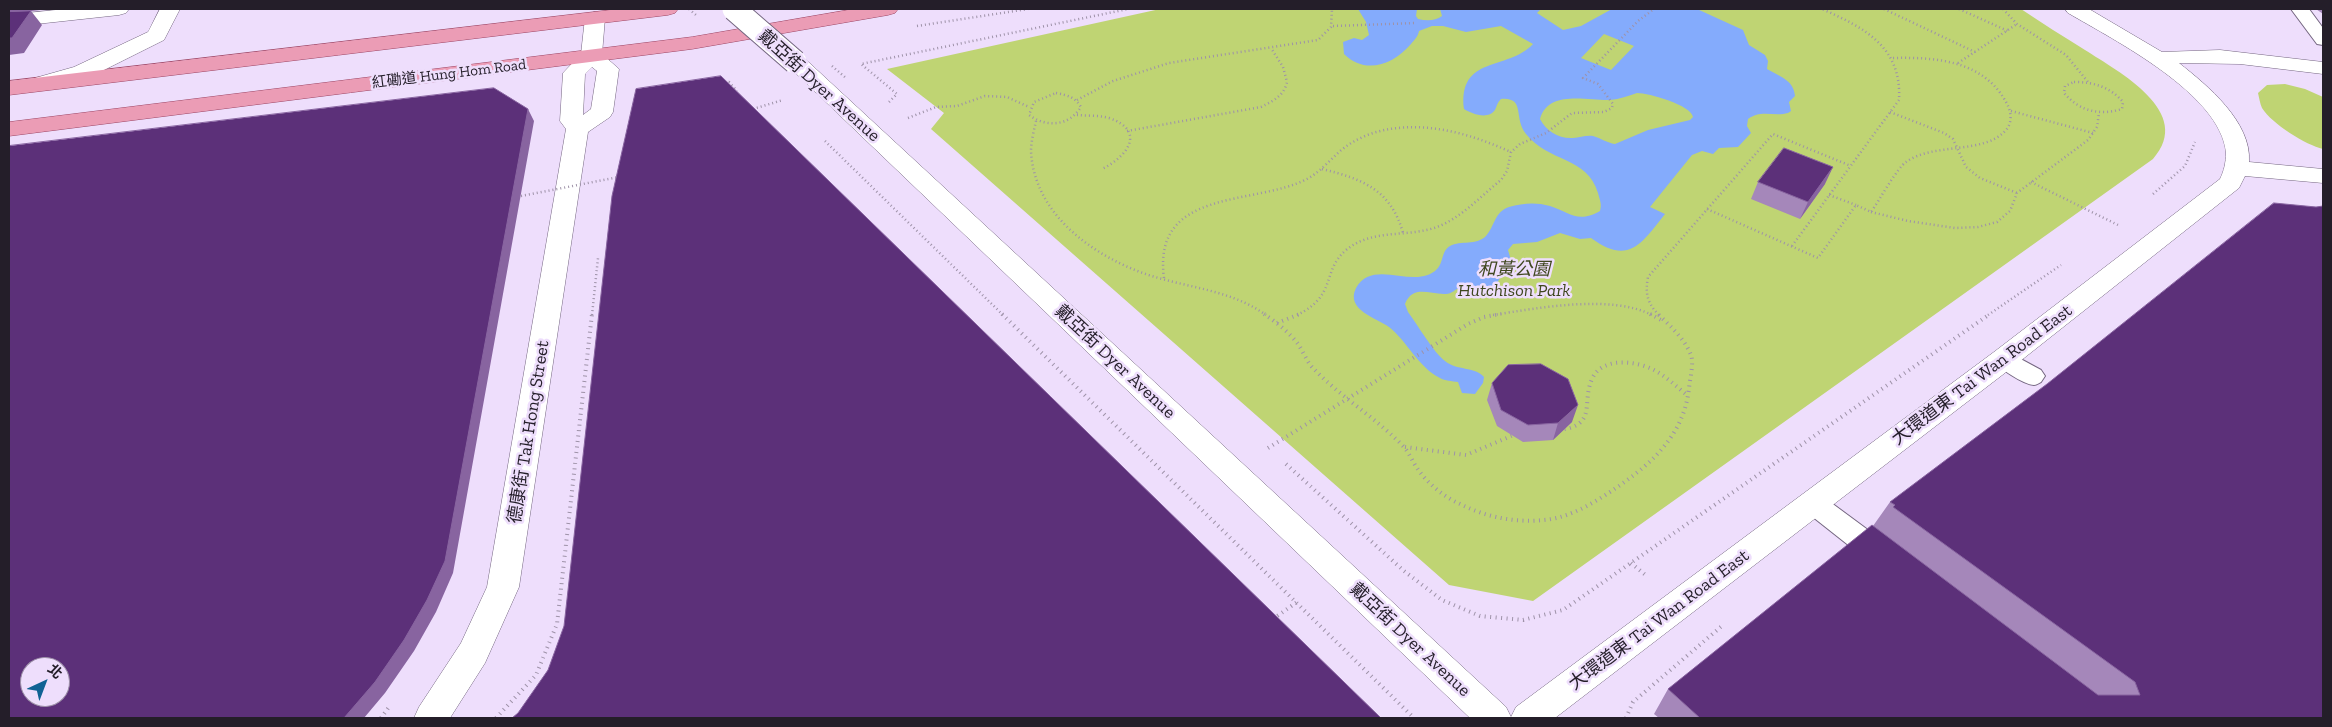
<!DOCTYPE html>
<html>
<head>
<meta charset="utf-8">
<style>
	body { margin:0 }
	#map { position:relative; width:2332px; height:727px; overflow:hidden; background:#eedefc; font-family:"Zilla Slab","Noto Sans TC",serif }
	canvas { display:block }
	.frame { position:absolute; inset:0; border:10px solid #241e29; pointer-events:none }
	.north { position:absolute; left:20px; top:657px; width:50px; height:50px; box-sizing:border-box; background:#eedefc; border:1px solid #9d91a8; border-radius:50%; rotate:43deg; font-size:14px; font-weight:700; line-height:20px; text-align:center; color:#241e29 }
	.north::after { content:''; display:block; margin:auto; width:18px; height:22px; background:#106294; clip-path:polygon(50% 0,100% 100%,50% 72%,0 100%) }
</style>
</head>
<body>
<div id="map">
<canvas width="2332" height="727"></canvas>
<div class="frame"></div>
<div class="north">北</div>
</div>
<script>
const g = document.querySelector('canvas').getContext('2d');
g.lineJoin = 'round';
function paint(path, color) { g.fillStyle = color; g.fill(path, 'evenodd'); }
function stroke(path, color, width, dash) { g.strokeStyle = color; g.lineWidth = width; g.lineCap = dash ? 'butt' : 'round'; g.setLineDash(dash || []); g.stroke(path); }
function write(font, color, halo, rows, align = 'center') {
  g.font = font + ' "Zilla Slab","Noto Sans TC",serif'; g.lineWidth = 5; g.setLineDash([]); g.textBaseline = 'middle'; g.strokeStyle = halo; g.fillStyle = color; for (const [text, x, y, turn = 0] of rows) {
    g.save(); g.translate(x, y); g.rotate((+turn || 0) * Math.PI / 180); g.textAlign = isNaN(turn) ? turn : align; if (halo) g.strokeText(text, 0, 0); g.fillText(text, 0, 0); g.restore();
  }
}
const green = new Path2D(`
	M1160,9H2021C2042,23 2064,37 2085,50C2119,72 2195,112 2153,159L1533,601L1449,585L931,129L944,113L887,69Z
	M2285,84L2305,89L2323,97V149C2306,145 2272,124 2262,108C2260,104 2259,97 2258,93L2267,85Z`);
const water = new Path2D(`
	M1358,9H1417L1416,16L1418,19C1427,21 1435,21 1442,16L1440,9H1541L1537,13L1563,30L1581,26L1612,9H1697L1743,30L1749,45L1765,55L1768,61L1767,69C1779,76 1794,80 1795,96L1789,102L1791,111L1788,113C1774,117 1761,109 1748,119L1747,126L1751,133L1738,147L1719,148L1713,154L1702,151L1692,155L1650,207L1665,214C1642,243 1629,266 1591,238L1580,239L1560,233L1537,242L1513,244L1508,250L1513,267C1510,270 1503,273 1501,276C1498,282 1497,284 1491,287C1481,291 1470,286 1460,288C1455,289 1452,294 1446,294C1430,295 1413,284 1405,304L1408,312C1417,324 1434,353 1445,361C1457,371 1474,366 1484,377L1483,383L1475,394L1462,393L1458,382C1452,381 1445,381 1440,378C1418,367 1407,341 1389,327C1377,318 1345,310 1356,288C1373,257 1416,291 1437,269C1444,262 1441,251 1450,246C1461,240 1476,246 1486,236C1495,226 1494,212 1509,207C1523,203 1536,202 1550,206C1570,212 1577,224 1600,211C1602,204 1600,201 1598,193C1587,156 1549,163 1526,134C1513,118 1526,97 1501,99C1497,103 1497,106 1495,110C1488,120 1472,114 1464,109C1458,55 1508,71 1533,44L1501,26L1466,32L1443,26H1432L1419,31C1418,37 1414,40 1411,44C1393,65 1365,75 1344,54L1343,42L1354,38L1362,40L1369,35L1366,22ZM1604,34L1634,46L1611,70L1581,58ZM1637,93C1649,93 1691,105 1693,117L1690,120L1648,130L1615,144C1607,143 1601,138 1593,136C1585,135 1580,138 1573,138C1559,139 1546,131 1540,119C1548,89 1589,101 1610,100C1620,99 1628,96 1637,93Z`);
const pathFar1 = new Path2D(`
	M1884,9L1975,52
	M1959,9L2008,31
	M2003,9L2017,24L2066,55L2088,82
	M917,26L1028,9
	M1333,26L1416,23
	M1958,63L2017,24
	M2074,82C2094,82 2110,87 2123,102L2122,109C2100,116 2079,111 2064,93L2065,86Z
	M725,83L729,82L737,91
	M1056,93C1067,95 1075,97 1081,107C1069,126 1047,128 1029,115L1034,102Z
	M1077,100L1113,81L1169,63L1318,40L1331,27L1332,9
	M889,102L897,94L861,64L1128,9
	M753,109L783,100
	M2011,111L2093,133
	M1890,112L1944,133L1953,139L1966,167L1980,178L2017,193
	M1077,115C1087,116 1098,115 1109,118C1147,131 1127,157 1102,169
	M908,118L936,107L957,106L985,96L1007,97L1029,107
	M1036,121C1034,130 1031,142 1031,151C1034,212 1088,252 1140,272C1183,288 1228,288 1266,315
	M1127,131L1261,107C1273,101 1284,96 1287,82L1283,67L1271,48
	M825,141L1003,315
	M1322,169C1363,179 1391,190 1403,233
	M2031,182L2118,225
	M2153,194L2185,166L2195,142
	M1829,195L1856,205
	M1707,209L1818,258L1856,205L1871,212C1879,201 1897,168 1906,162C1934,142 1984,155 2006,130C2013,122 2011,110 2006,102C1983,60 1935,57 1892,58
	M1871,212L1908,221L1955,228L1978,227L1997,222L2010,211L2017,193L2088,140L2097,127L2099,113
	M1792,246L1899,100C1902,47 1865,28 1822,9
	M1164,278C1152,187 1255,206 1307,179C1320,172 1329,161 1339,152C1355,138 1376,130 1398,128C1438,124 1475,136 1511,152
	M592,315L598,258
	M1297,315C1337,296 1322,271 1345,251C1371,228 1407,238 1437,227C1461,218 1481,196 1501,180L1507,171L1511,152L1520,144L1546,133L1572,113L1604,112L1612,108L1613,104L1598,84L1583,78L1638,21L1654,9
	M1493,315C1538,308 1611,294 1652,315
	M1659,315C1647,303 1645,293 1648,277L1773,134L1851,166
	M1988,315L2061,265`);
const path = new Path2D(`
	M1002,314L1414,718
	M1264,314C1276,322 1289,332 1298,344C1303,351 1306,360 1312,367C1339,396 1375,417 1403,446C1409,452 1412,461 1417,468C1427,483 1444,497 1460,504C1486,517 1515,523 1544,520C1568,518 1590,505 1610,492C1648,467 1684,437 1689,388C1690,379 1694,363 1691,355C1684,338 1671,327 1658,314
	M1650,314L1663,321
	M1277,323L1300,314
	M1559,430C1598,425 1581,404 1592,379C1602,356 1637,361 1654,370C1667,377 1677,387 1688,396
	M1405,447L1466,455L1516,434
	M1268,448L1468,324L1484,317L1501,314
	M1286,464L1404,571L1442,600L1480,616L1523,620L1563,610L1990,314
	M1631,563L1648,577
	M1273,619L1297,602
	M381,718L389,707
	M496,718L536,675L557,624L592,314
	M1626,718L1633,702L1723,625`);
const lane = new Path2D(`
	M2291,9H2309L2323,28V45L2317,44Z
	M2004,350L2041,370L2045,376L2041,382C2039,383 2036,385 2034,385C2024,385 1997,367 1992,359L1996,353Z
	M1813,492L1822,496L1891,547L1895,555L1891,563L1881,566L1871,563L1804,510L1800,503L1804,496Z`);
const street = new Path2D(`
	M65,9H129L126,13L119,15L9,27V15Z
	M160,9H180L164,40L90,77L43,90L35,88L32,83L35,78L74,67L148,32Z
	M2065,9H2089L2162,52L2220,50L2323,62V74L2240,64L2179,63C2207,85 2252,122 2249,162L2323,169V183L2245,176L2239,188L2014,366L1555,718H1470L784,62L787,57L795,56L803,57L1506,707L1511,717L1516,707L1994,352L2220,179C2224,171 2226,162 2226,153C2221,94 2114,40 2068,13Z
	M595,12L602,14L605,18L602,54L619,69L613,112L610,117L588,132L519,587L485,663L450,718H414L419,707L461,643L487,587L566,129L560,121L563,73L581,54L585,18L588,14ZM592,67L597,71L591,109L583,115L585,74Z`);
const primary = new Path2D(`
	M619,9H678L675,13L668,15L9,95V81Z
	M854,9H898L895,13L888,15L692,49L9,136V122L692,37Z`);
const pathBridge = new Path2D(`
	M689,9L696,15
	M832,66L846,78
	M521,196L619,177`);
const streetBridge = new Path2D(`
	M734,9L795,62`);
const wall = new Path2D(`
	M2316,9H2323V14Z
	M1758,182L1825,184L1800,219L1751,199Z
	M1492,383L1572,422L1553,440L1523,442L1497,426L1487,400Z
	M1890,502L2323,718H1659L1654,714L1668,689L1873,526Z`);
const shadedWall = new Path2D(`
	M9,9H50L31,11L42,25L24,53L9,55Z
	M528,109L534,121L453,573L436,612L414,651L385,693L364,718H344Z
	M1833,167L1825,184L1800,219L1808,202Z
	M1578,405L1572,422L1553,440L1558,423Z`);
const building = new Path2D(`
	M31,11L12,38H9V12Z
	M721,76L1381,718H512L518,713L548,670L564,626L612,196L636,89Z
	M494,88L528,109L445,561L427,600L404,640L375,682L344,718H9V146ZM30,667H60V697H30Z
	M1784,148L1833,167L1808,202L1758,182Z
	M2274,203L2316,207L2323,206V718H1700L1668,689L1872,525L2098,695H2140L2135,682L1893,507L1895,505L1890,502L2047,384Z
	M1541,364L1568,379L1578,405L1558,423L1528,425L1501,410L1492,383L1508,365Z`);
const farStreetnames = [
	["紅磡道 Hung Hom Road",449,74,-7]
];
const streetNames = [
	["戴亞街 Dyer Avenue",819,86,42],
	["戴亞街 Dyer Avenue",1115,362,43],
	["大環道東 Tai Wan Road East",1982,375,-37],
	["德康街 Tak Hong Street",529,432,-81],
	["大環道東 Tai Wan Road East",1659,620,-37],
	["戴亞街 Dyer Avenue",1410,640,43]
];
const parkNames = [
	["和黃公園",1514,270],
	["Hutchison Park",1514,291]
];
paint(green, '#bfd473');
paint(water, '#84abfc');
stroke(lane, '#746680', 2);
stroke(street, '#746680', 1);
stroke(primary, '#9c4564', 1);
stroke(pathFar1, '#9e92a8', 2.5, [1, 3]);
stroke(path, '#9e92a8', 4, [1, 4.5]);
paint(lane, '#fff');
paint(street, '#fff');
paint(primary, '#eb9cb5');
stroke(streetBridge, '#746680', 25, []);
stroke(pathBridge, '#9e92a8', 2.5, [1, 3]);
stroke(streetBridge, '#fff', 23);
paint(wall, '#a587ba');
paint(shadedWall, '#8864a0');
paint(building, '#5c3079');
stroke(building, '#8864a0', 1);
write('15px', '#241e29', '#eedefc', farStreetnames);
write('18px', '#241e29', '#eedefc', streetNames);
write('italic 18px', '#3f471f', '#eedefc', parkNames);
</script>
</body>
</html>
